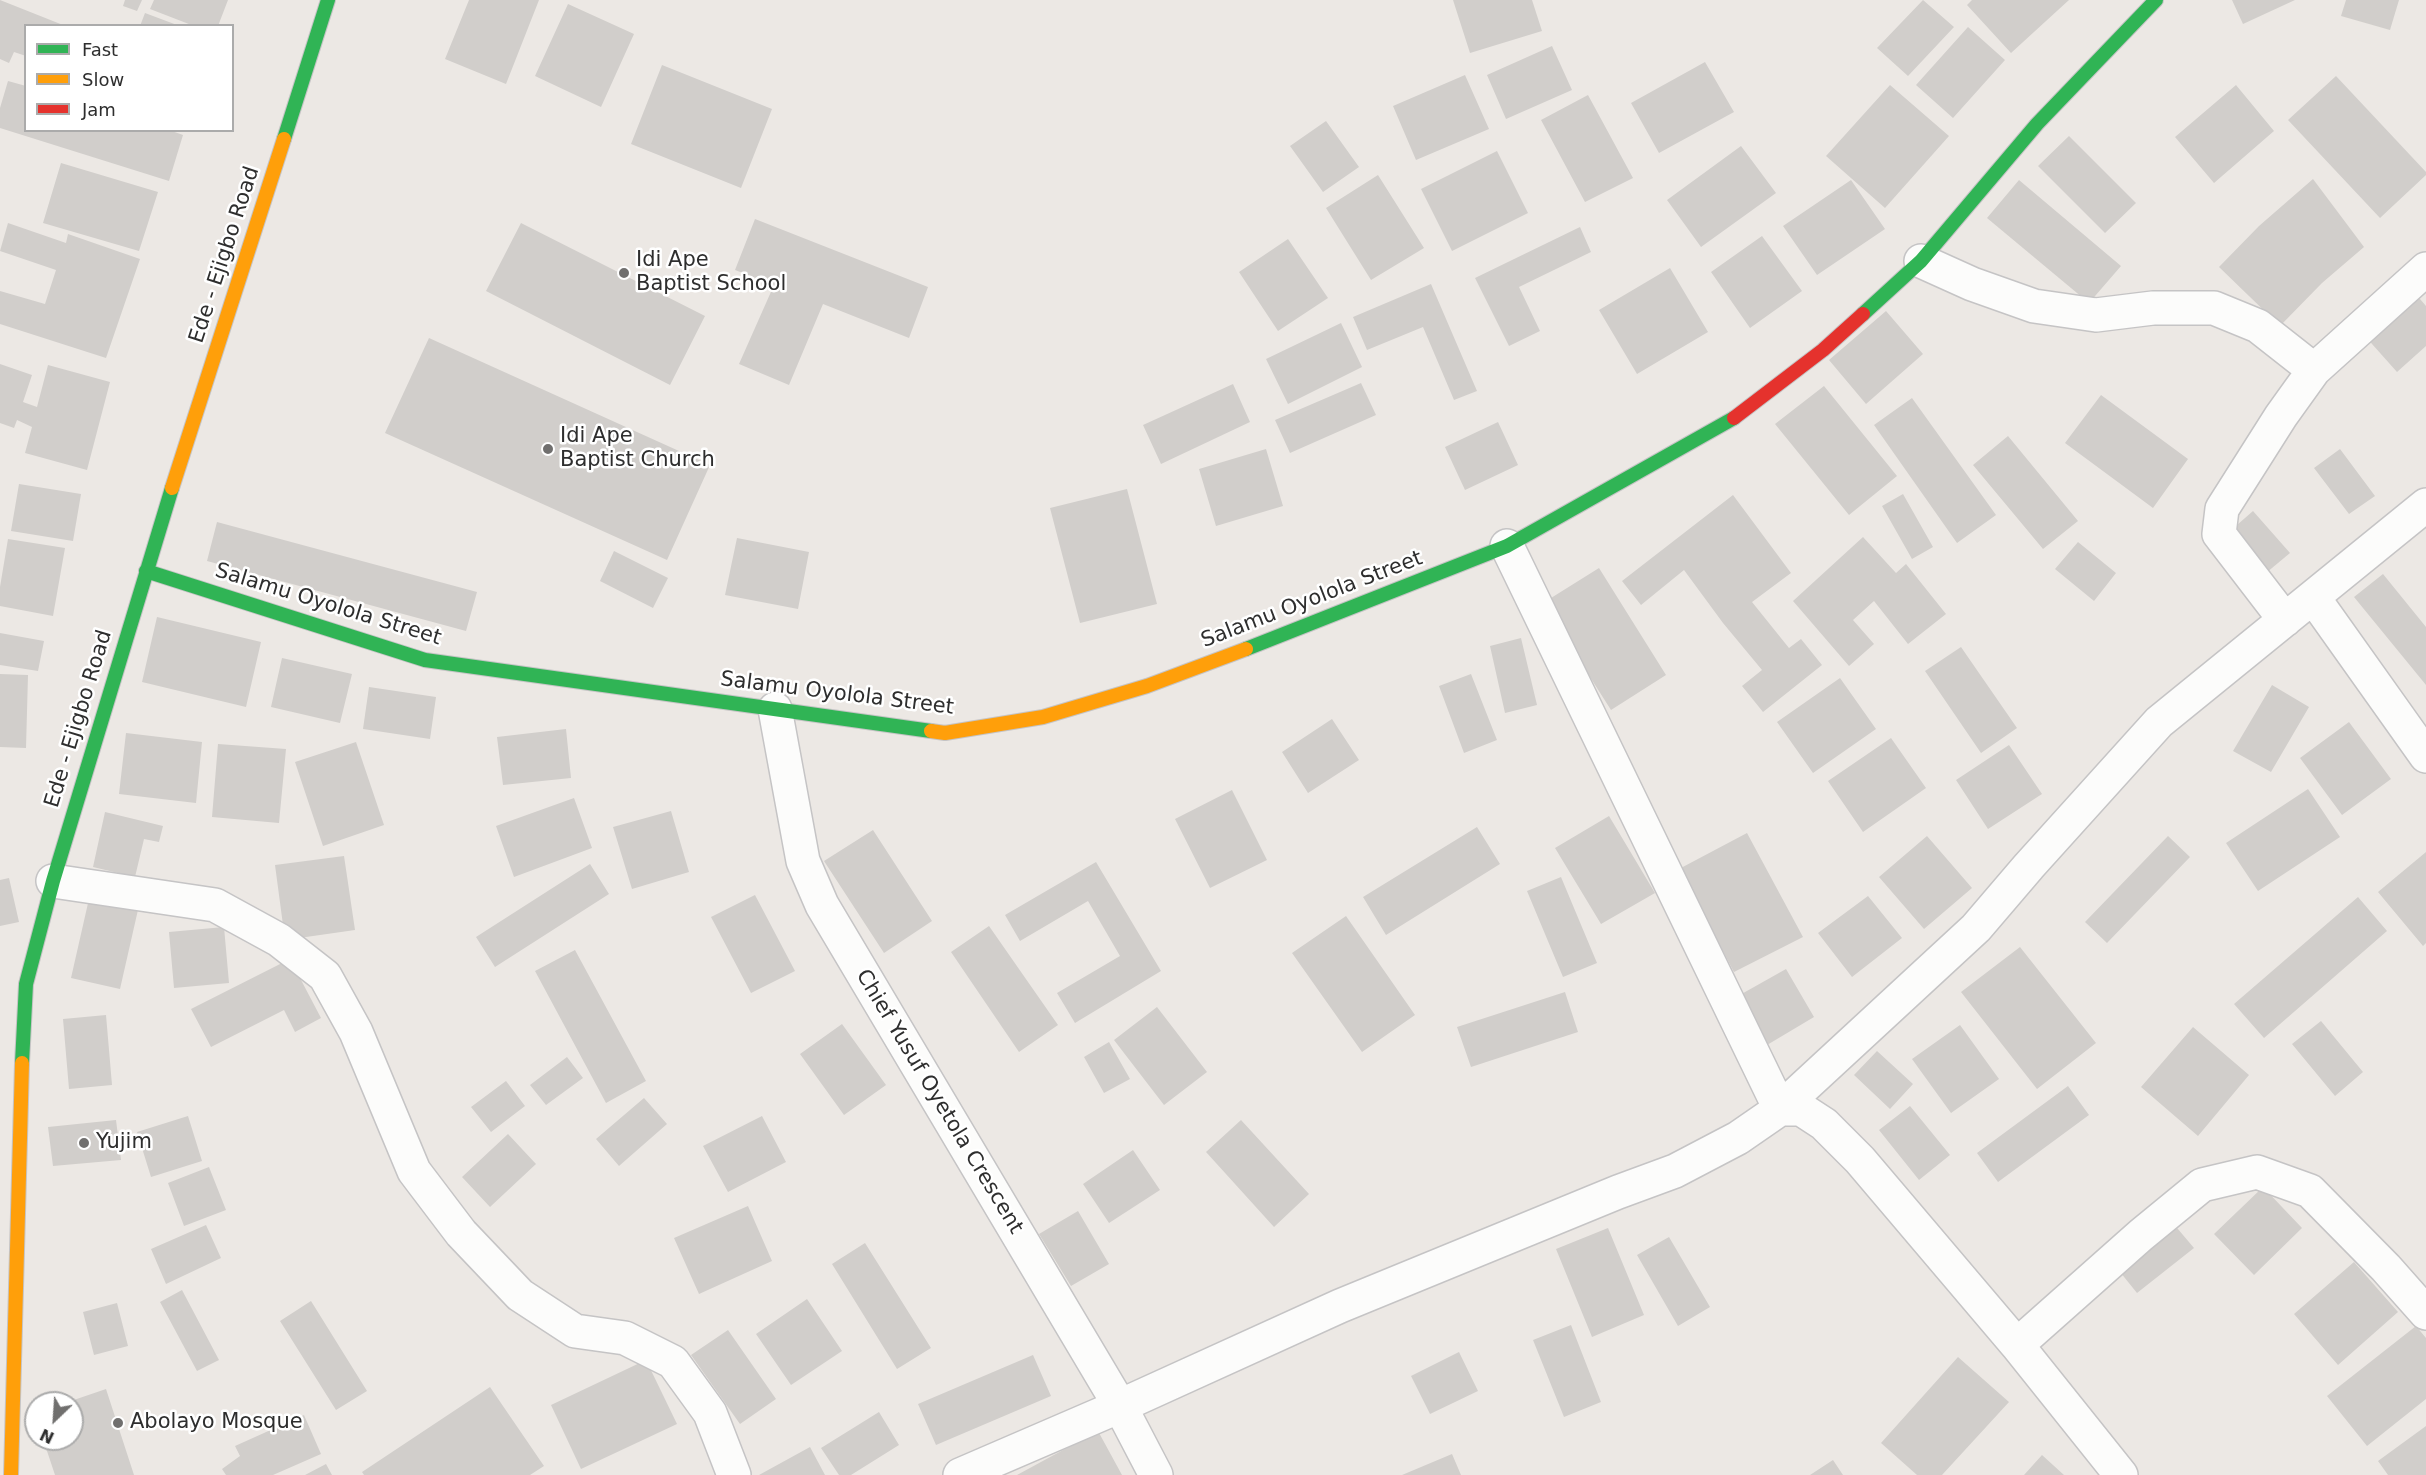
<!DOCTYPE html>
<html>
<head>
<meta charset="utf-8">
<style>
	body { margin:0 }
	#map { position:relative; width:2426px; height:1475px; overflow:hidden; background:#ece8e4; font-family:"DejaVu Sans",sans-serif }
	canvas { display:block }
	.legend { position:absolute; left:24px; top:24px; width:210px; height:108px; box-sizing:border-box; background:#fff; border:2px solid #ababab; margin:0; padding:8px 10px; list-style:none; font-size:18px; color:#2e2e2e }
	.legend li { display:flex; align-items:center; gap:12px; height:30px }
	.legend b { width:30px; border:2px solid #ababab }
	.north { position:absolute; left:24px; top:1391px; width:60px; height:60px; box-sizing:border-box; background:#fff; border:2px solid #ababab; border-radius:50%; rotate:205deg; font-size:16px; font-weight:700; line-height:24px; text-align:center; color:#2e2e2e }
	.north::after { content:''; display:block; margin:auto; width:21px; height:27px; background:#706f6e; clip-path:polygon(50% 0,100% 100%,50% 72%,0 100%) }
</style>
</head>
<body>
<div id="map">
<canvas width="2426" height="1475"></canvas>
<ul class="legend">
<li><b style="height:8px;background:#30b455"></b>Fast</li>
<li><b style="height:8px;background:#ff9f0a"></b>Slow</li>
<li><b style="height:8px;background:#e5322d"></b>Jam</li>
</ul>
<div class="north">N</div>
</div>
<script>
const g = document.querySelector('canvas').getContext('2d');
g.lineJoin = 'round';
function paint(path, color) { g.fillStyle = color; g.fill(path, 'evenodd'); }
function stroke(path, color, width, dash) { g.strokeStyle = color; g.lineWidth = width; g.lineCap = dash ? 'butt' : 'round'; g.setLineDash(dash || []); g.stroke(path); }
function write(font, color, halo, rows, align = 'center') {
  g.font = font + ' "DejaVu Sans",sans-serif'; g.lineWidth = 5; g.setLineDash([]); g.textBaseline = 'middle'; g.strokeStyle = halo; g.fillStyle = color; for (const [text, x, y, turn = 0] of rows) {
    g.save(); g.translate(x, y); g.rotate((+turn || 0) * Math.PI / 180); g.textAlign = isNaN(turn) ? turn : align; if (halo) g.strokeText(text, 0, 0); g.fillText(text, 0, 0); g.restore();
  }
}
const building = new Path2D(`
	M0,0L63,25V26H26V56L14,52L9,63L0,59Z
	M125,0H142L137,11L123,6Z
	M154,0H228L218,26H194L150,9Z
	M469,0H539L506,84L445,59Z
	M1453,0H1532L1542,31L1470,53Z
	M1923,0L1954,27L1908,76L1877,48Z
	M1972,0H2069L2011,53L1967,5Z
	M2232,0H2295L2243,24Z
	M2346,0H2399L2390,30L2341,16Z
	M568,4L634,34L601,107L535,76Z
	M145,13L177,25V26H140Z
	M1968,27L2005,60L1953,118L1916,85Z
	M1552,46L1572,90L1506,119L1487,75Z
	M1705,62L1734,112L1659,153L1631,103Z
	M662,65L772,109L741,188L631,144Z
	M1465,75L1489,129L1416,160L1393,106Z
	M2336,76L2426,172V175L2380,218L2288,120Z
	M8,81L26,86V130H169L183,135L169,181L0,128V108Z
	M1890,85L1949,136L1885,208L1826,156Z
	M2236,85L2274,131L2214,183L2175,137Z
	M1588,95L1633,178L1585,202L1541,120Z
	M1326,121L1359,167L1323,192L1290,146Z
	M2069,136L2136,203L2105,233L2038,166Z
	M1741,146L1776,193L1701,247L1667,200Z
	M1497,151L1528,213L1452,251L1421,189Z
	M61,163L158,192L139,251L43,223Z
	M1378,175L1424,248L1371,280L1326,208Z
	M2313,179L2364,247L2322,283L2280,326L2219,267L2259,226Z
	M1851,180L1885,229L1817,275L1783,226Z
	M2019,180L2121,266L2089,303L1987,218Z
	M755,219L928,287L909,338L823,304L789,385L739,364L774,285L735,270Z
	M8,223L66,243L68,234L140,259L106,358L0,324V291L45,304L56,270L0,251Z
	M521,223L705,316L670,385L486,291Z
	M1580,227L1591,252L1519,287L1540,331L1509,346L1475,278Z
	M1762,236L1802,291L1750,328L1711,272Z
	M1288,239L1328,298L1278,331L1239,272Z
	M1670,268L1708,332L1637,374L1599,310Z
	M1431,284L1477,391L1454,400L1423,327L1367,350L1353,317Z
	M2414,292L2426,306V346L2397,372L2364,335Z
	M1886,311L1923,354L1866,404L1829,360Z
	M1341,323L1362,367L1288,404L1266,359Z
	M429,338L710,465L667,560L385,433Z
	M0,364L32,375L23,402L37,407L48,365L110,382L87,470L25,453L32,427L17,420L14,428L0,423Z
	M1361,383L1376,415L1290,453L1275,420Z
	M1233,384L1250,422L1161,464L1143,425Z
	M1824,386L1897,476L1849,515L1775,424Z
	M2101,395L2188,459L2153,508L2065,443Z
	M1912,398L1996,515L1957,543L1874,425Z
	M1498,422L1518,465L1465,490L1445,447Z
	M2008,436L2078,521L2043,549L1973,465Z
	M1266,449L1283,506L1216,526L1199,469Z
	M2340,449L2375,496L2349,514L2314,468Z
	M19,484L81,494L73,541L11,531Z
	M1127,489L1157,604L1080,623L1050,508Z
	M1903,494L1933,547L1912,559L1882,506Z
	M1733,495L1791,573L1752,602L1789,648L1801,639L1822,665L1763,712L1742,686L1762,670L1723,623L1684,570L1641,605L1622,581Z
	M2253,511L2290,553L2266,573L2229,532Z
	M217,522L477,592L466,631L207,561Z
	M1863,537L1896,573L1906,564L1946,614L1908,644L1874,601L1853,620L1874,644L1849,666L1793,601Z
	M737,538L809,552L798,609L725,595Z
	M8,539L65,548L53,616L0,606V587Z
	M2078,542L2116,573L2094,601L2055,569Z
	M614,551L668,578L653,608L600,581Z
	M1599,568L1666,675L1611,710L1543,603Z
	M2383,574L2426,627V685L2354,597Z
	M157,617L261,642L246,707L142,682Z
	M0,633L44,641L38,671L0,665Z
	M1521,638L1537,705L1505,713L1490,646Z
	M1961,647L2017,728L1981,753L1925,671Z
	M282,658L352,674L340,723L271,707Z
	M0,674L28,675L26,748L0,747Z
	M1471,674L1497,740L1464,753L1439,686Z
	M1840,678L1876,729L1813,773L1777,722Z
	M2272,685L2309,707L2271,772L2233,751Z
	M369,687L436,697L430,739L363,729Z
	M1332,719L1359,760L1308,793L1282,752Z
	M2349,722L2391,779L2342,815L2300,758Z
	M566,729L571,778L503,785L497,737Z
	M126,733L202,742L196,803L119,794Z
	M1891,738L1926,788L1863,832L1828,781Z
	M356,742L384,825L323,846L295,762Z
	M218,744L286,749L279,823L212,817Z
	M2009,745L2042,794L1988,829L1956,780Z
	M2308,789L2340,837L2258,891L2226,843Z
	M1232,790L1267,860L1210,888L1175,819Z
	M574,798L592,848L514,877L496,826Z
	M671,811L689,872L632,889L613,827Z
	M105,812L163,826L159,842L144,839L135,877L93,867Z
	M1609,816L1655,893L1601,924L1555,848Z
	M1477,827L1500,864L1386,935L1363,897Z
	M873,830L932,921L884,953L824,861Z
	M1747,833L1803,937L1734,972L1679,869Z
	M1927,836L1972,888L1924,929L1879,877Z
	M2168,836L2190,857L2107,943L2085,922Z
	M2426,852V943L2423,946L2378,892Z
	M344,856L355,930L285,940L275,865Z
	M1096,862L1161,971L1075,1023L1057,993L1120,956L1088,901L1020,941L1005,915Z
	M590,864L609,894L495,967L476,937Z
	M1561,877L1597,963L1563,977L1527,891Z
	M9,878L19,922L0,926V880Z
	M91,890L140,901L120,989L71,978Z
	M755,895L795,971L751,993L711,917Z
	M1868,896L1902,938L1852,977L1818,933Z
	M2358,897L2387,931L2264,1038L2234,1004Z
	M1346,916L1415,1015L1362,1052L1292,953Z
	M989,926L1058,1025L1019,1052L951,952Z
	M224,927L229,983L174,988L169,932Z
	M2020,947L2096,1043L2037,1089L1961,992Z
	M575,950L646,1081L606,1103L535,971Z
	M290,959L321,1018L295,1032L284,1010L211,1047L191,1009Z
	M1786,969L1814,1017L1767,1045L1738,996Z
	M1565,992L1578,1032L1471,1067L1457,1027Z
	M1157,1007L1207,1072L1164,1105L1114,1040Z
	M106,1015L112,1085L69,1089L63,1019Z
	M2321,1021L2363,1072L2335,1096L2292,1044Z
	M842,1024L886,1085L844,1115L800,1054Z
	M1960,1025L1999,1079L1951,1113L1912,1059Z
	M2193,1027L2249,1075L2198,1136L2141,1087Z
	M1109,1042L1130,1079L1104,1093L1084,1057Z
	M1877,1051L1913,1084L1890,1109L1854,1075Z
	M567,1057L583,1078L546,1105L530,1085Z
	M506,1081L525,1106L491,1132L471,1107Z
	M2068,1086L2089,1115L1998,1182L1977,1153Z
	M644,1098L667,1124L619,1166L596,1139Z
	M1910,1106L1950,1155L1919,1180L1879,1130Z
	M188,1116L202,1161L151,1177L137,1132Z
	M762,1116L786,1162L728,1192L703,1146Z
	M116,1120L121,1160L53,1166L48,1127Z
	M1241,1120L1309,1194L1274,1227L1206,1152Z
	M508,1134L536,1164L490,1207L462,1177Z
	M1133,1150L1160,1190L1109,1223L1083,1184Z
	M209,1167L226,1210L184,1226L168,1183Z
	M2263,1187L2302,1228L2254,1275L2214,1234Z
	M748,1206L772,1261L699,1294L674,1238Z
	M1078,1211L1109,1264L1071,1286L1039,1234Z
	M2172,1222L2194,1248L2137,1293L2116,1267Z
	M206,1225L221,1258L166,1284L151,1249Z
	M1608,1228L1644,1315L1592,1337L1556,1249Z
	M1669,1237L1710,1307L1678,1326L1637,1255Z
	M865,1243L931,1348L897,1369L832,1264Z
	M2354,1262L2398,1312L2338,1365L2294,1314Z
	M182,1290L219,1360L197,1371L160,1302Z
	M807,1299L842,1351L791,1385L756,1334Z
	M311,1301L367,1391L336,1410L280,1321Z
	M117,1303L128,1346L94,1355L83,1312Z
	M1571,1325L1601,1402L1564,1417L1533,1340Z
	M2416,1326L2426,1338V1399L2367,1446L2327,1396Z
	M728,1330L776,1399L740,1424L691,1355Z
	M1459,1352L1478,1391L1430,1414L1411,1376Z
	M1033,1355L1051,1396L936,1445L918,1404Z
	M1958,1357L2009,1402L1942,1475H1917L1881,1443Z
	M646,1360L677,1424L581,1469L551,1405Z
	M490,1387L544,1466L530,1475H364L362,1472Z
	M106,1389L134,1475H55L43,1439H72V1403H65Z
	M879,1412L899,1445L851,1475H839L821,1448Z
	M304,1415L321,1454L273,1475H226L222,1469L240,1456L235,1446Z
	M2426,1426V1475H2388L2378,1461Z
	M1098,1431L1122,1475H1017Z
	M810,1447L825,1475H759Z
	M1452,1454L1461,1475H1402Z
	M2042,1455L2064,1475H2024Z
	M1833,1460L1843,1475H1810Z
	M326,1464L332,1475H305Z`);
const street = new Path2D(`
	M1921,261L1972,284L2034,306L2096,315L2153,308H2214L2258,326L2314,370
	M1507,546L1780,1109
	M2313,597L2426,756
	M2285,620L2219,534L2222,509L2281,416L2314,370L2426,269
	M775,709L803,861L822,905L1120,1406L1156,1475
	M53,881L215,905L279,940L325,976L356,1032L414,1171L461,1233L520,1295L575,1331L625,1338L673,1362L710,1413L734,1475
	M1780,1109H1801L1824,1124L1860,1160L2017,1345L2121,1475
	M2017,1345L2141,1235L2202,1185L2257,1172L2310,1191L2386,1268L2426,1313
	M960,1475L1120,1406L1340,1306L1618,1192L1675,1171L1738,1138L1780,1109L1976,928L2029,866L2159,722L2426,505`);
const fast = new Path2D(`
	M284,139L328,0
	M1863,314L1921,261L2037,124L2156,0
	M146,571L425,660L931,731
	M1246,649L1507,546L1734,418
	M22,1063L26,984L53,881L172,488`);
const slow = new Path2D(`
	M172,488L284,139
	M931,731L945,733L1043,717L1147,686L1246,649
	M11,1475L22,1063`);
const jam = new Path2D(`
	M1734,418L1823,350L1863,314`);
const markers = [
	[624,273,6,"#706f6e"],
	[548,449,6,"#706f6e"],
	[84,1143,6,"#706f6e"],
	[118,1423,6,"#706f6e"]
];
const streetNames = [
	["Ede - Ejigbo Road",225,255,-72],
	["Salamu Oyolola Street",1312,600,-21],
	["Salamu Oyolola Street",328,605,17],
	["Salamu Oyolola Street",837,694,7],
	["Ede - Ejigbo Road",79,719,-73],
	["Chief Yusuf Oyetola Crescent",939,1102,59]
];
const poiNames = [
	["Idi Ape",636,261],
	["Baptist School",636,285],
	["Idi Ape",560,437],
	["Baptist Church",560,461],
	["Yujim",96,1143],
	["Abolayo Mosque",130,1423]
];
paint(building, '#d1cecb');
stroke(street, '#c5c4c5', 36);
stroke(fast, '#c5c4c5', 16);
stroke(slow, '#c5c4c5', 16);
stroke(jam, '#c5c4c5', 16);
stroke(street, '#fcfcfb', 33);
stroke(fast, '#30b455', 14);
stroke(slow, '#ff9f0a', 14);
stroke(jam, '#e5322d', 14);
for (const [x, y, r, color] of markers) { const dot = new Path2D(); dot.arc(x, y, r, 0, 2 * Math.PI); g.fillStyle = color; g.fill(dot); stroke(dot, '#fff', 2); }
write('21px', '#2e2e2e', '#fff', streetNames);
write('21px', '#2e2e2e', '#fff', poiNames, 'left');
</script>
</body>
</html>
